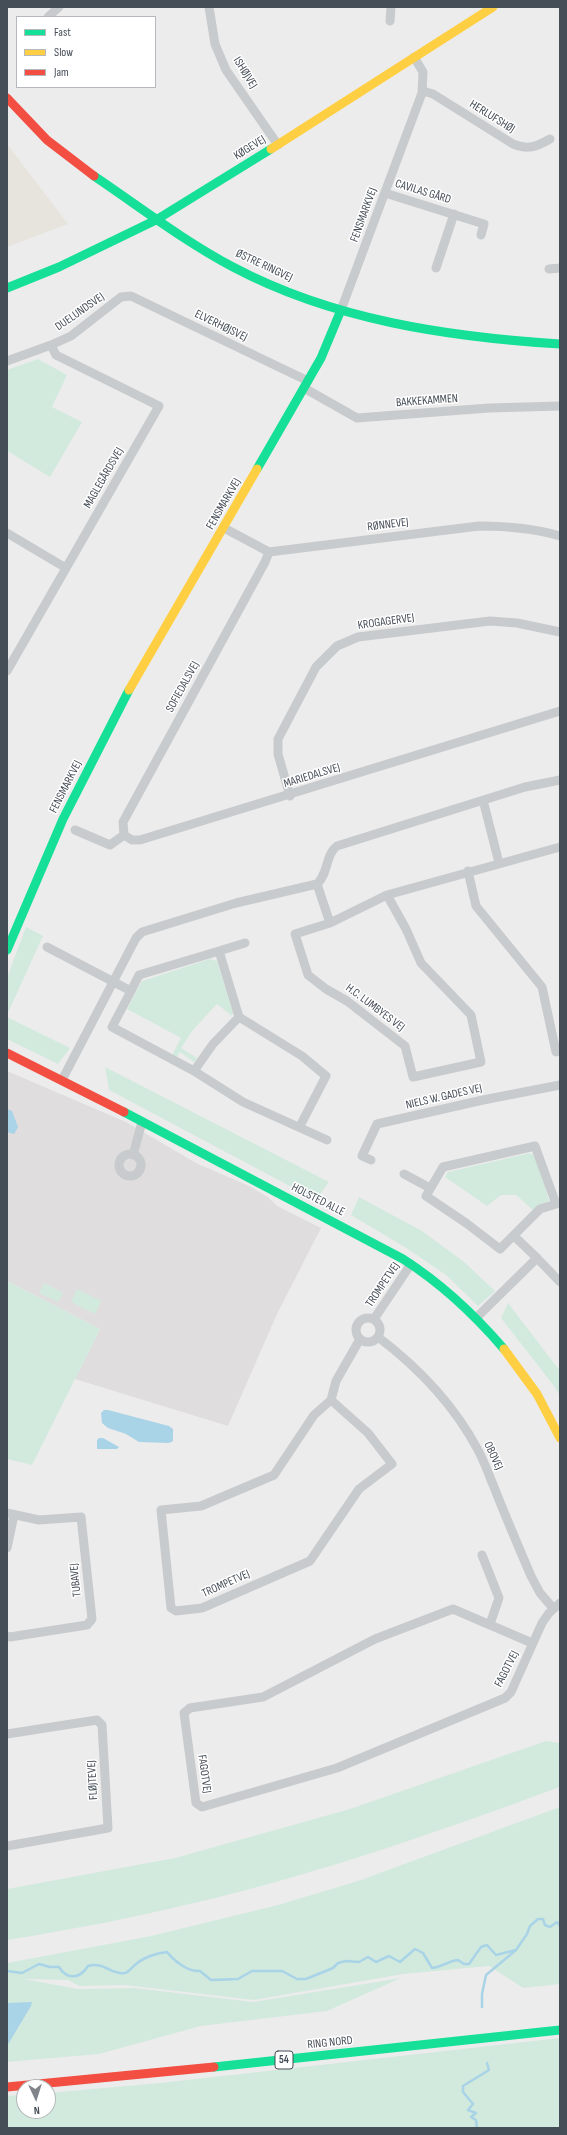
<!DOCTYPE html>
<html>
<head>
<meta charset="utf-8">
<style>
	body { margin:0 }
	#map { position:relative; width:567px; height:2135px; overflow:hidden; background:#edecec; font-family:"Sofia Sans Condensed",sans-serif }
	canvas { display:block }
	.frame { position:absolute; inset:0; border:8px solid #454d57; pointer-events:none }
	.legend { position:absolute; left:16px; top:16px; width:140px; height:72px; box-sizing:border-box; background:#fff; border:1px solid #b5b8bc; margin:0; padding:5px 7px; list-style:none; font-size:12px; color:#454d57 }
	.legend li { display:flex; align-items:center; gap:8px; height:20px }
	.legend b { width:20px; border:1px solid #b5b8bc }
	.north { position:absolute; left:16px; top:2079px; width:40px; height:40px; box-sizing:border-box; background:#fff; border:1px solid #b5b8bc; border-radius:50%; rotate:176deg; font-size:11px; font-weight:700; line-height:16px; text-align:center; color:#454d57 }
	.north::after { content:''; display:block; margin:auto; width:14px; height:18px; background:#80858b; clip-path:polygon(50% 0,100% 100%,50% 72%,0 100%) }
</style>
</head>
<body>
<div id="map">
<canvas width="567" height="2135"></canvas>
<div class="frame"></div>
<ul class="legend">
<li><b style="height:5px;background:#16e098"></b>Fast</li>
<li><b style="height:5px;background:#ffcf43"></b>Slow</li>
<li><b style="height:5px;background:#f24e42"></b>Jam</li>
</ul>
<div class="north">N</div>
</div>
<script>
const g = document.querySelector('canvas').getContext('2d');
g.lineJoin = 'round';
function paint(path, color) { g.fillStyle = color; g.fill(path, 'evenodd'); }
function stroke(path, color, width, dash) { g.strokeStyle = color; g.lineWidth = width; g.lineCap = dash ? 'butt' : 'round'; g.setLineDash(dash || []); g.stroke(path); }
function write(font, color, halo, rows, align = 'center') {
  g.font = font + ' "Sofia Sans Condensed",sans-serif'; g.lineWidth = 3; g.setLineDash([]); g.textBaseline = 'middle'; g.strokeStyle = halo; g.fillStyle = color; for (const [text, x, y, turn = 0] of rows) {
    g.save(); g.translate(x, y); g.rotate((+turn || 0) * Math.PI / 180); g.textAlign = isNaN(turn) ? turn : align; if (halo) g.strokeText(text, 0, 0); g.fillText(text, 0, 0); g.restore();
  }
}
const commercial = new Path2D(`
	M7,144L68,224L7,247Z`);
const education = new Path2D(`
	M7,1071L126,1122L196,1163L249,1186L268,1197L277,1206L321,1228L277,1314L228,1426L75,1379L100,1329L7,1281Z`);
const green = new Path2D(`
	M38,359L67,375L52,407L82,422L50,477L9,452L7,449V370Z
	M26,927L43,936L7,1015V978Z
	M210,959L217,961L233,1013L232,1016L217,1004L192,1031L181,1048L197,1058L194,1062L180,1052L177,1057L172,1055L181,1038L127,1009L142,981Z
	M7,1017L70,1048L58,1064L7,1039Z
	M105,1067L329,1182L316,1200L109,1090Z
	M530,1153L536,1156L549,1201L537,1206L533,1210L516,1195H501L487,1206L445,1177L448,1172Z
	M359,1197L422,1231L463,1261L495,1291L478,1306L446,1275L408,1249L351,1215Z
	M7,1281L100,1329L32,1465L7,1459Z
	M44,1283L63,1293L58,1302L39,1293Z
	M77,1289L101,1301L95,1314L71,1302Z
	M508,1303L560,1371V1396L554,1386L501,1318Z
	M546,1741L560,1743V1787L557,1788C438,1832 318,1874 194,1903C132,1918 70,1930 7,1940V1889L175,1858L350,1809Z
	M560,1807V1984L523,1988L489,1966L403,1974L254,2000L124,1985L79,1986L68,1980L24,1979L78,1989L135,1988L253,2002L401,1978L327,2011L201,2026L99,2054L7,2062V1963L151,1936L278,1905L358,1881Z
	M560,2038V2128H7V2096L24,2095V2111H48V2093L160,2083Z`);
const water = new Path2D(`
	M7,1109L12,1111L18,1127L14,1134L7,1132Z
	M104,1410H108L169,1426L173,1429V1441L169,1443L139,1442L126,1434L108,1428L102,1423L101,1413Z
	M99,1438H103L119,1447L117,1449H97V1440Z
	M32,2002L31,2006L7,2046V2003Z`);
const stream = new Path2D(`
	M7,1971L22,1973L39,1964L50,1967H59C67,1980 80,1979 88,1966C103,1961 113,1976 125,1973C129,1972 131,1968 135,1965C142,1958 156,1953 167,1952C174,1961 188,1972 200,1971L211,1980L238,1979L252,1971H282L297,1979H306L333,1968L338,1963L346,1961L359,1962L368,1957L376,1962L389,1956L400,1962L415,1949L423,1953L432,1968C442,1967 448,1961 458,1960L464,1964H469L481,1947L487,1945L496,1955L516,1950
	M482,2007V1994L486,1975L516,1950L527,1934L530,1926L538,1919H543L545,1925L550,1927L557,1922L560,1926
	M477,2128L476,2120L471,2117L476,2113L468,2110L473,2104L463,2092V2086L489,2070L487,2063`);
const street = new Path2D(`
	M209,7L215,44L226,70L278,145
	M48,17L59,7
	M390,21L391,7
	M423,91L433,94L513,144C528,150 536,147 550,139
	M385,193L484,224L481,235
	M436,268L454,214
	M549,269L560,268
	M341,310L422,93L423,72L414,57
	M7,361L51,345L71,336L121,297L131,296L308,381
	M304,388L357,418L489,408L560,406
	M224,528L269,552L479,526C508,526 533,528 560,536
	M7,533L66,568
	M7,671L159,406L56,355L51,345
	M290,796L278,754V739L316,667L337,646L358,637L490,621L517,623L560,632
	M483,800L499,863
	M75,830L110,845L124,835L132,840H140L560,711
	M124,835L123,822L265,562L269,552
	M468,871L476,906L542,987L556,1052L560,1051
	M317,884L330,923L295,934L308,975L326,989L347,1001L405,1046L413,1077L481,1062L471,1015L421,963L406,929L387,895
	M330,923L387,895L560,847
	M47,947L131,991L112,1027L194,1071L213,1044L239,1017
	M219,951L245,943
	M131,991L139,975L219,951L239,1017L302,1056L326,1076L300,1126
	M194,1071L243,1102L327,1140
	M62,1080L136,938L142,932L236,903L317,884C329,873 325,855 337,846L525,787L560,780
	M535,1146L556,1204L540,1209L500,1249L466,1223L426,1196L443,1167Z
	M119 1165a11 11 0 1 1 22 0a11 11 0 1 1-22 0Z
	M133,1155L142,1122
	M371,1160L362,1156L377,1124L483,1100L560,1085
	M404,1174L430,1188
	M537,1258L560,1282
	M356 1330a12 12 0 1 1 24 0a12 12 0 1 1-24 0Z
	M476,1318L537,1258L514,1236
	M374,1319L411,1264
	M378,1337C419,1368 454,1405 478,1450C485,1463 490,1478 496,1492C507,1520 519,1548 531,1576L540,1593L553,1608
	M331,1400L368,1433L392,1464L359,1489L310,1561L202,1608L176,1611L171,1608L161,1510L201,1506L274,1475L314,1415L331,1400L336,1381L360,1339
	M7,1513L39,1520L81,1517L92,1619L87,1625L10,1637L7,1636
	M7,1548L14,1515
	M482,1555L499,1598L490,1624
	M532,1643L453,1609L375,1639L263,1697L190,1708L184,1713L196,1803L202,1807L337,1768L505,1698L511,1692L542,1623L549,1613L560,1603
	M7,1734L97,1720L102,1725L108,1828L7,1846`);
const fast = new Path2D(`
	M94,176C140,207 184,241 233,267C333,320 448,337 560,344
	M7,288L59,267L156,220L271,149
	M257,469L321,358L341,310
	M7,950L63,819L129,690
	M124,1112L403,1259C442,1284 474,1314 504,1349
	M214,2067L560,2030`);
const slow = new Path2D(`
	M271,149L493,7
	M129,690L257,469
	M504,1349L537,1394L560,1438`);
const jam = new Path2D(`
	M7,98L47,140L94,176
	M7,1053L124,1112
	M7,2087L214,2067`);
const shields = [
	[284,2060,18]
];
const shieldNames = [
	["54",284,2060]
];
const streetNames = [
	["ISHØJVEJ",245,73,58],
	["HERLUFSHØJ",492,117,32],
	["KØGEVEJ",250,148,-32],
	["CAVILAS GÅRD",423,192,17],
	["FENSMARKVEJ",364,215,-70],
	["ØSTRE RINGVEJ",264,266,25],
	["DUELUNDSVEJ",80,312,-35],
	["ELVERHØJSVEJ",221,326,26],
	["BAKKEKAMMEN",427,401,-4],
	["MAGLEGÅRDSVEJ",104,478,-60],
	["FENSMARKVEJ",224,504,-60],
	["RØNNEVEJ",388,525,-7],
	["KROGAGERVEJ",386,622,-8],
	["SOFIEDALSVEJ",183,687,-61],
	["MARIEDALSVEJ",312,776,-17],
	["FENSMARKVEJ",66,787,-63],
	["H.C. LUMBYES VEJ",375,1008,37],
	["NIELS W. GADES VEJ",444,1097,-13],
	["HOLSTED ALLE",318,1200,27],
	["TROMPETVEJ",383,1285,-56],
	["OBOVEJ",493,1456,65],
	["TUBAVEJ",76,1580,-96],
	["TROMPETVEJ",226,1584,-24],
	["FAGOTVEJ",507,1669,-63],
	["FAGOTVEJ",204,1774,82],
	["FLØJTEVEJ",93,1780,-93],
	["RING NORD",330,2043,-6]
];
paint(commercial, '#e6e4dc');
paint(education, '#dfdddd');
paint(green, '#d2eade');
paint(water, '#a9d3e6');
stroke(stream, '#a9d3e6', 2.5);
stroke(street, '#c8cbcd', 9);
stroke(fast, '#16e098', 9);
stroke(slow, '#ffcf43', 9);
stroke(jam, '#f24e42', 9);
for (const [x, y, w] of shields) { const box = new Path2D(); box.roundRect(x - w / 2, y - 9, w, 18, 3); g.fillStyle = '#fff'; g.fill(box); stroke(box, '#454d57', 1); }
write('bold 11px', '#454d57', null, shieldNames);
write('12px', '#454d57', '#fff', streetNames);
</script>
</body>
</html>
